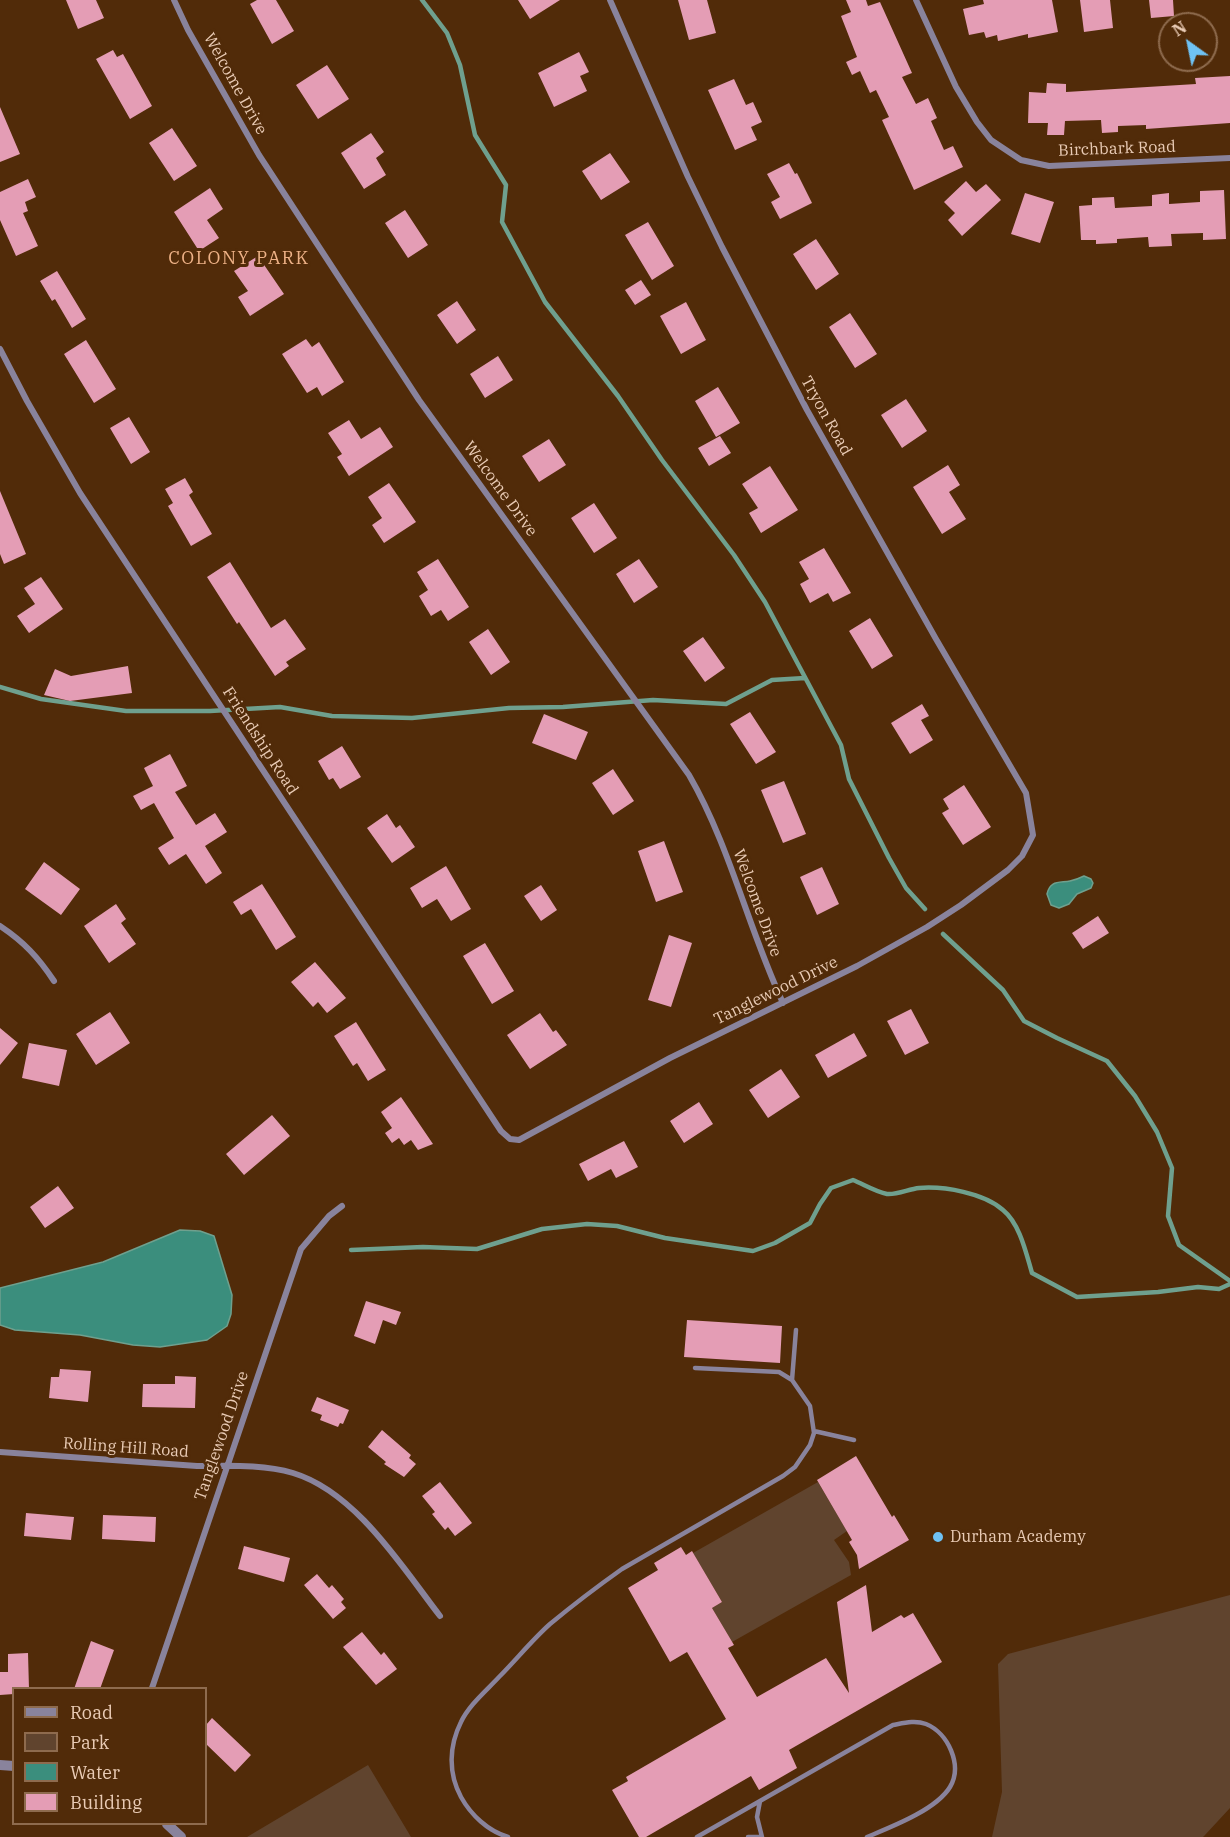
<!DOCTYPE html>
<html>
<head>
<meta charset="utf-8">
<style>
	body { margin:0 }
	#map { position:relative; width:1230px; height:1837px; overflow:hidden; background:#512b09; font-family:"IBM Plex Serif",serif }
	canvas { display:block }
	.legend { position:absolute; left:12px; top:1687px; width:195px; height:138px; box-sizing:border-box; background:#512b09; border:2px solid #8e6b4e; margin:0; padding:8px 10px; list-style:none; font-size:18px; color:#e9cbb5 }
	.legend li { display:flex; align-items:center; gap:12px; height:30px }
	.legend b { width:30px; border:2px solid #8e6b4e }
	.north { position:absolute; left:1158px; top:12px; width:60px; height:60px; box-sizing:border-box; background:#512b09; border:2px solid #8e6b4e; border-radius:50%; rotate:327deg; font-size:16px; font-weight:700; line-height:24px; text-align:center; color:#e9cbb5 }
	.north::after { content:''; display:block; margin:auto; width:21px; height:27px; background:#6fc2f4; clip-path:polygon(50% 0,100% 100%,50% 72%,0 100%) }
</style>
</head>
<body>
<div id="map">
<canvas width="1230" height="1837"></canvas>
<ul class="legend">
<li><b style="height:8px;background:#89839c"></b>Road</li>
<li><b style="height:16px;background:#60442e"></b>Park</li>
<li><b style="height:16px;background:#3b8e7d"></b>Water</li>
<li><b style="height:16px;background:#e49db5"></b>Building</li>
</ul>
<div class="north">N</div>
</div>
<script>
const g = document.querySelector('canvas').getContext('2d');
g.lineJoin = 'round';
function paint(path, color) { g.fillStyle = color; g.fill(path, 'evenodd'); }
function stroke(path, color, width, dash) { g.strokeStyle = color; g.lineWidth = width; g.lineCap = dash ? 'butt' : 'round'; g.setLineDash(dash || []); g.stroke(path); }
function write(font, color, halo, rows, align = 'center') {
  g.font = font + ' "IBM Plex Serif",serif'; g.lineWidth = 6; g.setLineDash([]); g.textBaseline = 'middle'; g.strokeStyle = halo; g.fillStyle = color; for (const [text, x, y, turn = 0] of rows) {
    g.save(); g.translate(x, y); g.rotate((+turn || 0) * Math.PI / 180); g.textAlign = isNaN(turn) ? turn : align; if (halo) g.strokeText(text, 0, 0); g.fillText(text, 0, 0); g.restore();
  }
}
const green = new Path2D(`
	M818,1482L847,1531L834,1540L849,1562L851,1575L732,1642L712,1608L722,1602L693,1553Z
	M1230,1595V1808L1205,1835L1203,1837H992L1002,1792L998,1664L1008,1654Z
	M368,1765L411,1837H247Z`);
const water = new Path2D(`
	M1084,876L1091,879L1093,883L1091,888L1077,894L1069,904L1059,908L1051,905L1047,894C1050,880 1059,883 1070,881C1075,880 1080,878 1084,876Z
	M180,1230L200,1231L214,1236L232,1295L231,1314L227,1326L207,1340L160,1347L133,1345L80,1335L15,1330L0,1325V1288L103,1262Z`);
const stream = new Path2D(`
	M422,0L447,33L460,65L475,135L506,185L502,222L545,302L618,396L662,460L734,555L765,602L841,745L849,779L889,858L906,888L925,909
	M0,687L41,699L126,711H210L280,707L332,716L412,718L509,708L563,707L653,700L726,704L772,680L805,678
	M943,934L1003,990L1024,1021L1057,1038L1107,1061L1135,1096L1157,1132L1172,1168L1168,1216L1179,1245L1230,1281
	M351,1250L423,1247L477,1249L542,1229L587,1224L617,1226L665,1238L753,1251L775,1243L810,1223L820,1204L831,1188L853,1180C863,1184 876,1192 887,1194C897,1195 909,1189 919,1188C944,1186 984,1193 1003,1210C1020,1224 1026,1253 1032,1273L1077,1297L1158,1292L1198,1287L1219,1289L1230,1284`);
const building = new Path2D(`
	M66,0H96L104,18L78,29Z
	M257,0H276L294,31L272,44L250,4Z
	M518,0H560L530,19Z
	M678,0H707L716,33L689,40Z
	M846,0H866L868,6L880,2L912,73L902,77L916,104L928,98L937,118L931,121L944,150L953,146L963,167L914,190L882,120L889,117L876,90L870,93L860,71L852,75L846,62L857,57L841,16L851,12Z
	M983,0H1052L1058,32L1028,38V34L998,41L997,35L986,38L984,32L969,35L963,9L984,4Z
	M1080,0H1110L1113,28L1084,32Z
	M1149,0H1173L1174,16L1151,18Z
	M113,50L117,57L123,54L152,106L130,119L96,59Z
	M579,52L589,72L580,76L587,91L554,107L538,73Z
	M327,65L349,99L318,119L296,85Z
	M1230,76V123L1146,129V125L1118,126V132L1102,133L1101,120L1065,121L1064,135H1047L1048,123H1028L1029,92L1046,93L1047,83L1066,84V92L1196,84L1195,78Z
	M734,79L746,105L753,102L762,122L751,127L757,140L735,150L708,90Z
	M0,107L20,154L0,162Z
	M172,128L197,166L174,181L149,143Z
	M371,133L384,152L376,158L386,175L364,189L341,153Z
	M610,153L630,182L601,200L582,171Z
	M789,163L795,174L797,173L812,203L780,219L771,202L780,197L767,174Z
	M28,179L36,197L25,202L28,211L23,213L38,246L16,256L0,220V192Z
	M966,181L976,192L986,184L1001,200L962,236L948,220L955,213L944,202Z
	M210,188L223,209L207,220L219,238L199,251L174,212Z
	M1224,190L1226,239L1203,240V233L1171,234L1172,246L1149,247L1148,237L1117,239V243L1096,244V240H1081L1079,206L1092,205V198L1114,197L1115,208L1152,206V195L1169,193V204L1200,202V191Z
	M1025,193L1054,202L1040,243L1011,234Z
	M405,210L428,245L408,258L385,223Z
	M648,222L674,266L652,280L625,235Z
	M816,239L839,274L816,290L793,254Z
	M258,256L284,294L250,316L238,297L248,291L234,271Z
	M57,271L86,319L72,328L55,299L52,301L40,281Z
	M641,280L651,295L635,305L625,290Z
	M457,301L476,330L457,344L437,315Z
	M686,302L706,340L681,354L660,316Z
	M850,313L877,354L855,368L829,327Z
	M306,339L312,347L319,342L344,382L322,396L317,387L307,393L282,354Z
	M86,340L116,389L94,403L64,354Z
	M498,356L513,380L485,398L470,374Z
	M718,387L740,423L716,437L695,401Z
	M906,399L927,431L902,448L881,415Z
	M129,417L150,452L131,464L110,428Z
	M349,420L361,439L380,427L393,447L349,476L337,457L342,454L328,433Z
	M720,436L731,453L709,466L698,448Z
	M549,439L566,465L539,482L522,456Z
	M948,465L960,485L949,492L966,519L942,534L913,487Z
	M770,466L798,510L761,533L749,513L758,508L742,484Z
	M185,478L193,492L189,495L212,534L191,546L168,506L173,503L165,489Z
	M389,483L416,522L384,543L372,525L382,518L368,497Z
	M0,491L26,554L4,564L0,554Z
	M594,503L617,538L594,553L571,518Z
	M824,548L851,593L833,602L828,593L810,603L800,584L809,579L799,562Z
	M438,559L469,607L448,621L441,610L431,616L419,596L428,590L417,572Z
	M639,559L658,587L634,603L616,574Z
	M230,562L271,628L285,619L306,649L286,662L289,666L275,676L239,622L237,624L207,577Z
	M41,577L63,609L29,633L17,616L35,604L24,588Z
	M870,618L893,656L872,669L849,631Z
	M488,629L510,662L491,675L469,642Z
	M703,637L725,668L705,682L683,651Z
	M128,666L132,693L70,701L44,695L55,669L71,676Z
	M922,704L929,716L921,720L933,740L910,754L891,723Z
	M750,712L776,752L756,764L730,724Z
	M544,714L588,732L576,760L532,743Z
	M342,746L361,777L340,789L333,778L329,780L318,761Z
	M170,754L187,786L175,792L196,825L215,813L227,832L205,846L222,873L206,884L186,854L169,865L158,848L174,838L154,803L141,810L133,796L153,786L144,768Z
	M613,769L634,801L613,815L592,783Z
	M784,781L806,834L783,843L761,790Z
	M964,785L991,827L963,845L942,813L949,809L943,799Z
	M387,814L396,828L400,825L415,847L392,863L367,828Z
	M664,841L683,892L656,902L638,851Z
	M44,862L80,889L61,915L25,889Z
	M446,866L471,909L451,921L437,899L422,908L410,888Z
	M822,867L839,904L817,915L800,877Z
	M262,884L296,937L276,950L251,909L241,915L233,902Z
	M541,885L557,910L541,921L524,896Z
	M116,904L126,919L121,923L136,944L109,963L84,926Z
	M1098,916L1109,933L1083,949L1072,933Z
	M669,935L692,943L671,1007L648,1000Z
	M485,943L514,991L492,1004L463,956Z
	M315,962L346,998L327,1013L318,1002L313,1007L291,982Z
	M911,1009L929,1043L905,1055L887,1021Z
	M110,1012L130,1043L96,1065L76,1034Z
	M540,1013L553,1032L556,1030L567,1045L530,1069L507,1035Z
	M356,1022L386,1070L368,1081L357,1063L353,1066L334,1036Z
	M0,1028L18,1043L0,1065Z
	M854,1033L867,1056L828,1078L815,1055Z
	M29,1043L67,1050L59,1086L22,1078Z
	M781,1069L800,1097L768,1118L749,1090Z
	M401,1097L416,1119L433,1144L418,1150L411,1140L404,1145L399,1138L392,1143L385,1133L392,1128L381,1112Z
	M699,1102L713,1124L684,1143L670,1121Z
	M272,1115L290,1136L244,1175L226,1154Z
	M624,1141L638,1167L616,1178L611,1169L588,1181L579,1164Z
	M58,1186L74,1208L45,1228L30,1207Z
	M366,1301L401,1312L396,1325L383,1320L375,1344L354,1336Z
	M687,1320L782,1326L780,1363L684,1357Z
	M60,1369L91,1371L88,1402L49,1398L51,1377H59Z
	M175,1376L196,1377L195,1408L142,1407L143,1384H175Z
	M317,1397L349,1410L343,1424L340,1423L338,1427L320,1420L322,1415L311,1411Z
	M382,1430L411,1455L409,1458L416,1464L404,1477L384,1464L386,1462L368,1447Z
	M856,1456L892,1517L894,1515L909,1540L859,1569L857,1555L849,1542L852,1540L817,1480Z
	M440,1482L472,1523L455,1536L448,1527L445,1530L432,1514L435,1512L422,1496Z
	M26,1513L74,1517L71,1540L24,1536Z
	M103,1515L156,1517L155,1542L102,1539Z
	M244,1546L290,1558L284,1582L238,1569Z
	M681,1547L686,1555L692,1551L722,1602L712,1608L734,1645L728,1648L757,1697L826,1658L849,1693L837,1602L866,1585L872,1632L901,1615L904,1618L913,1613L942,1662L789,1750L797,1768L759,1790L751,1776L646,1837H639L612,1790L628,1781L626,1777L726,1719L687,1652L670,1662L628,1588L658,1570L654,1563Z
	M317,1574L329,1588L332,1585L344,1599L341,1602L346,1608L333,1619L304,1585Z
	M362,1632L381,1655L384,1652L397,1669L376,1685L343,1647Z
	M91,1641L114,1650L100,1689H74Z
	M28,1653L29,1689H14V1694L0,1695V1672H8V1654Z
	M212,1718L251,1755L235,1772L206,1744V1725Z`);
const service = new Path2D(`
	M792,1380L796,1330
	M814,1431L854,1440
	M760,1801L757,1817L762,1837
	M508,1837C488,1831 471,1815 461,1797C448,1773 449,1746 461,1722C469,1705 486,1691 499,1677C516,1660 532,1640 550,1624C573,1605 598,1586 622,1569L783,1476L795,1467L810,1445L814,1433L810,1406L792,1380L779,1372L695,1368
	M697,1837L893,1725C904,1723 915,1720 926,1724C948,1733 963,1765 950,1787C936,1810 891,1827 867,1837
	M748,1837H761`);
const minor = new Path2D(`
	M174,0L188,30L259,155L419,400L689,775C730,846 748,928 783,1003
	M916,0L956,87L977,122L991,140L1021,160L1049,166L1230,158
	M0,349L27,401L80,493L501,1131L510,1139L519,1140L670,1058L857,966L927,927L961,905L1008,870L1022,856L1033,835L1026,793L936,639L807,410L722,247L688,177L610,0
	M0,926C24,942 38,957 54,981
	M0,1452L197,1466C228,1466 263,1464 293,1473C356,1492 402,1567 440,1616
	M152,1688L301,1249L329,1216L342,1206`);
const tertiary = new Path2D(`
	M0,1765L14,1766
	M167,1824L181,1837`);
const markers = [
	[938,1537,6,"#6fc2f4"]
];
const streetNames = [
	["Welcome Drive",235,84,61],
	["Birchbark Road",1117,149,-2],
	["Tryon Road",826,416,61],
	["Welcome Drive",500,489,54],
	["Friendship Road",260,741,57],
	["Welcome Drive",757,903,70],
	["Tanglewood Drive",776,991,-26],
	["Tanglewood Drive",222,1436,-71],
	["Rolling Hill Road",126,1448,4]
];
const poiNames = [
	["Durham Academy",950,1537]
];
const neighbourhoodNames = [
	["COLONY PARK",239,259]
];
paint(green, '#60442e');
paint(water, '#3b8e7d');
stroke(water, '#6fa08e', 1.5);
stroke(stream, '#6fa08e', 4.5);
paint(building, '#e49db5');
stroke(service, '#89839c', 4.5);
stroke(minor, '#89839c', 6);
stroke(tertiary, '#89839c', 10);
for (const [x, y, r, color] of markers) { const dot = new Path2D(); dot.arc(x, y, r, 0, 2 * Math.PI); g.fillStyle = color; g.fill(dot); stroke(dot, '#512b09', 2); }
write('16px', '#e9cbb5', '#512b09', streetNames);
write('16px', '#e9cbb5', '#512b09', poiNames, 'left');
g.letterSpacing = '1.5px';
write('18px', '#eeb287', '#512b09', neighbourhoodNames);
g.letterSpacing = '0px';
</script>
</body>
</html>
